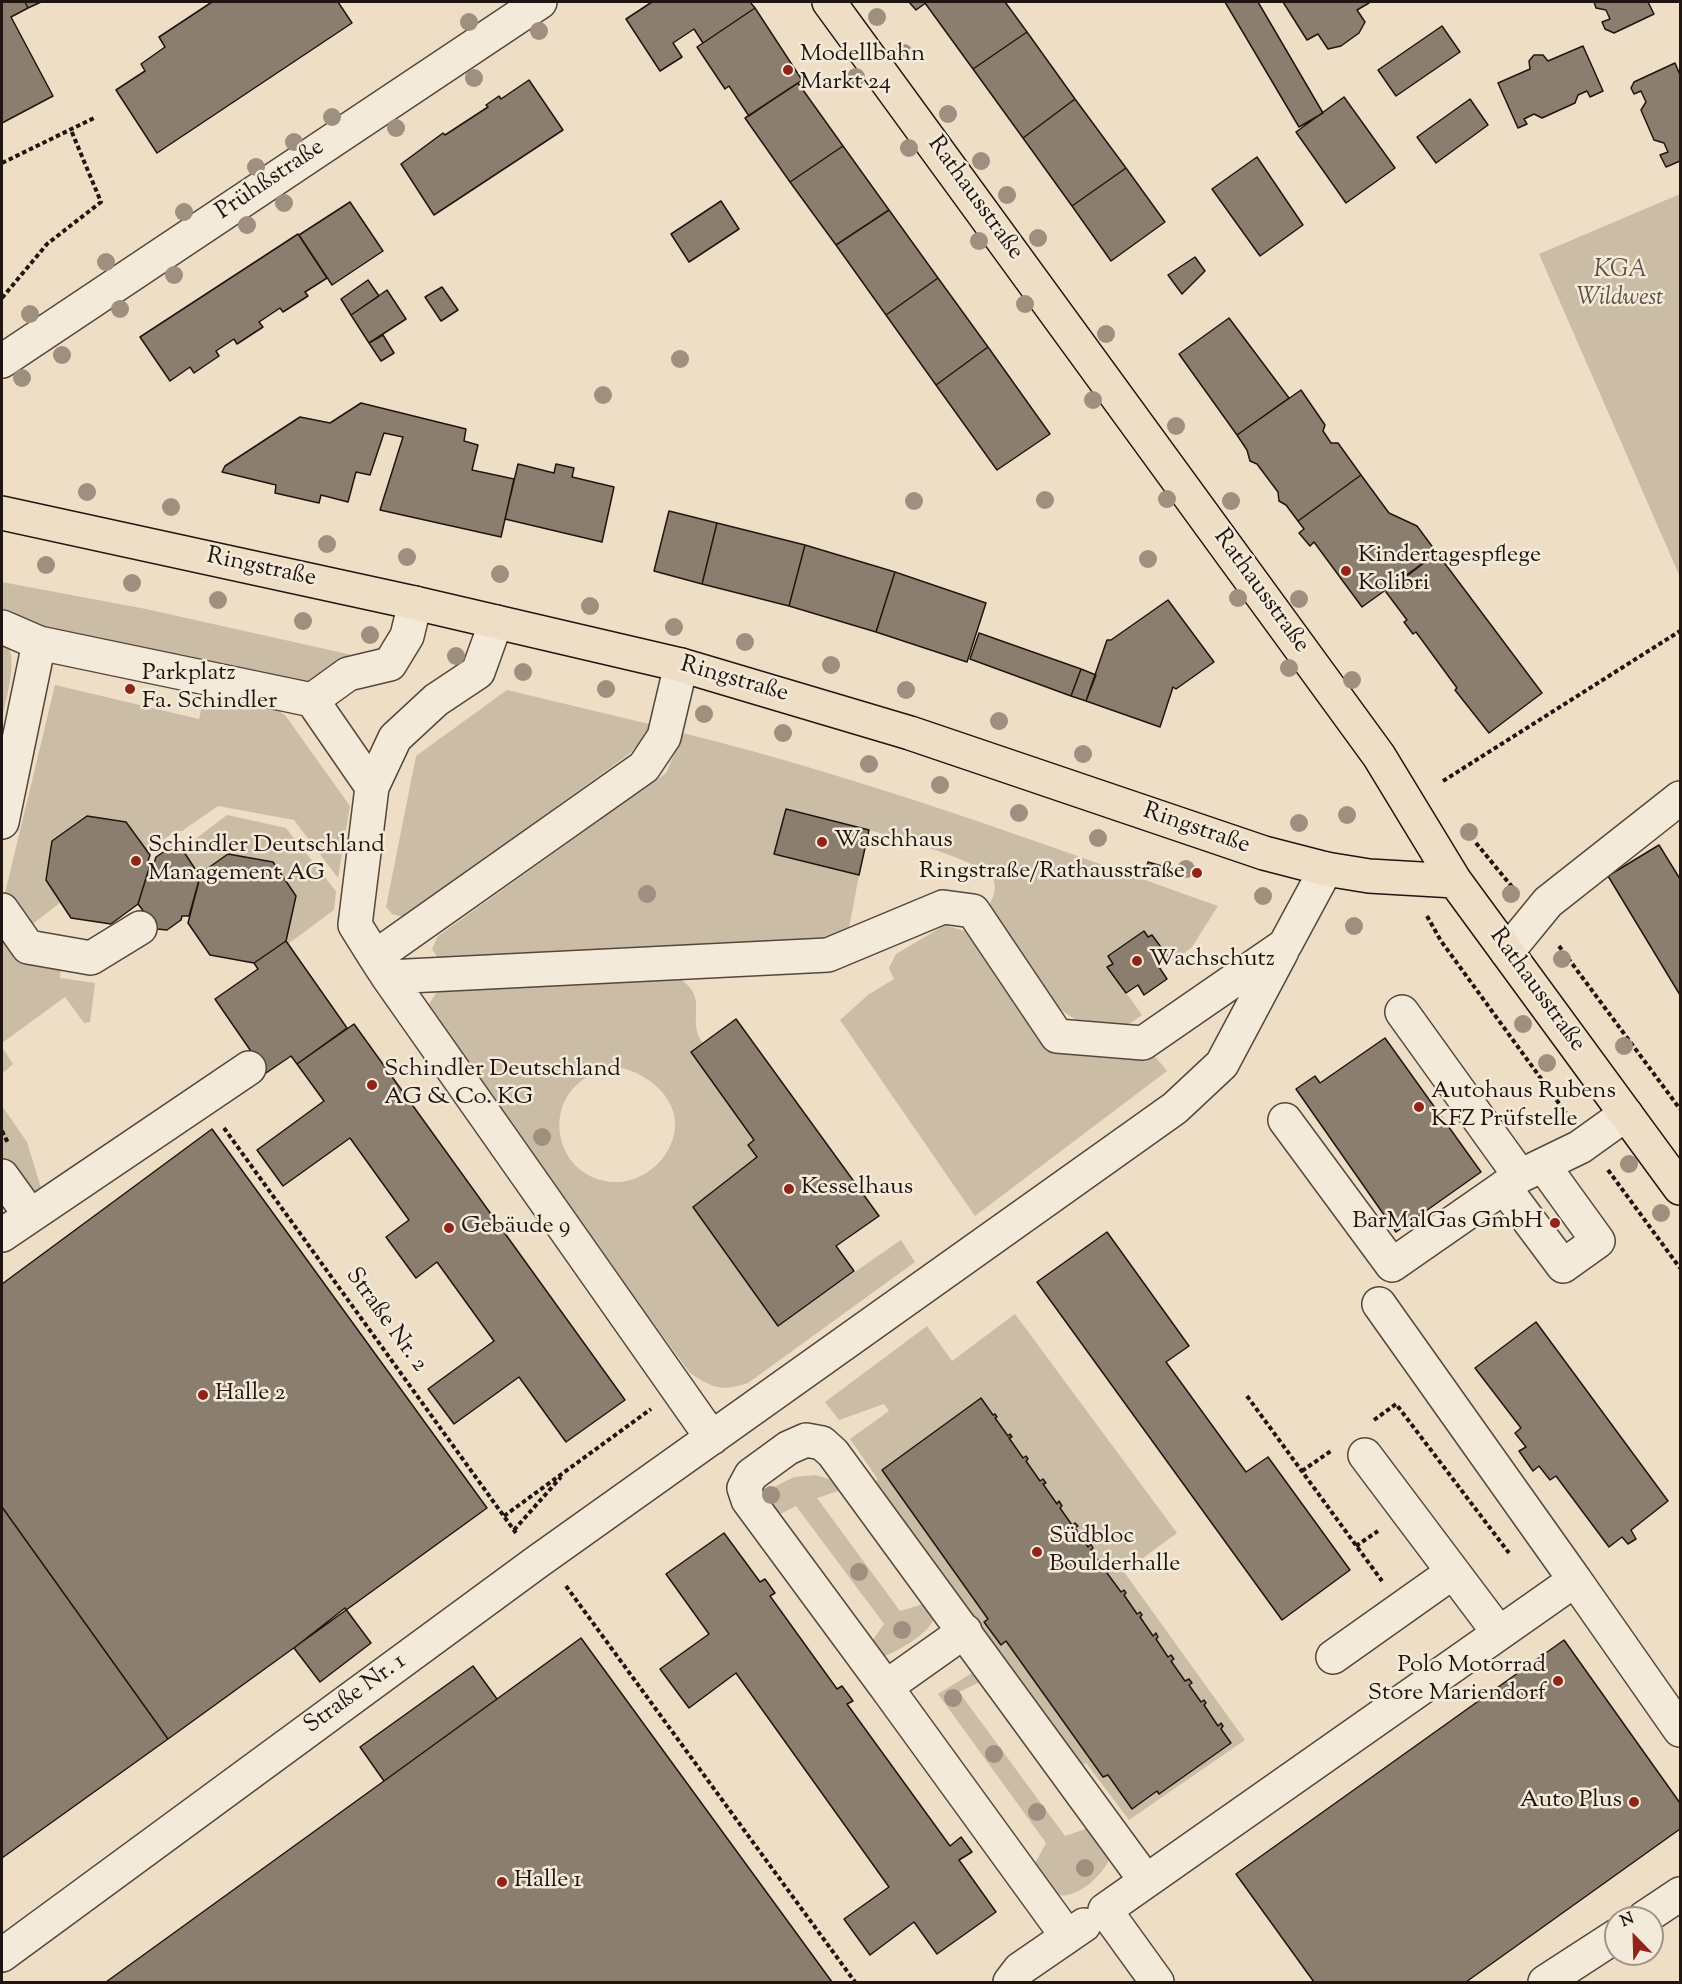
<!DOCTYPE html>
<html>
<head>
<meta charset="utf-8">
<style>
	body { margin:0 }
	#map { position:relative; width:1682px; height:1984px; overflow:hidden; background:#eedec5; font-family:"Sorts Mill Goudy",serif }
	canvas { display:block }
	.frame { position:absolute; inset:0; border:3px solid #201510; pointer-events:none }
	.north { position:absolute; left:1604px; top:1906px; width:60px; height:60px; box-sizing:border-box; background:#f4ead9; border:2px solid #9f9589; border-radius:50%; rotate:337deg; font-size:16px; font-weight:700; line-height:24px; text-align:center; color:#201510 }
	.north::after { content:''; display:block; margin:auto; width:21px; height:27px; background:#8f2418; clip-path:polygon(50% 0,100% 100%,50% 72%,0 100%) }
</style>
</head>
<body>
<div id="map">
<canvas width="1682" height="1984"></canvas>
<div class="frame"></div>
<div class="north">N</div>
</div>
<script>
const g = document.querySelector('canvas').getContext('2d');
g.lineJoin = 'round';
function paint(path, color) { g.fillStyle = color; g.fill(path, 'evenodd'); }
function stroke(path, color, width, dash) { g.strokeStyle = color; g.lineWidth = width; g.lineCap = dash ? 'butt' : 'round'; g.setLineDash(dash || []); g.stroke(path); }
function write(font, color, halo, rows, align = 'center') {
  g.font = font + ' "Sorts Mill Goudy",serif'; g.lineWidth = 5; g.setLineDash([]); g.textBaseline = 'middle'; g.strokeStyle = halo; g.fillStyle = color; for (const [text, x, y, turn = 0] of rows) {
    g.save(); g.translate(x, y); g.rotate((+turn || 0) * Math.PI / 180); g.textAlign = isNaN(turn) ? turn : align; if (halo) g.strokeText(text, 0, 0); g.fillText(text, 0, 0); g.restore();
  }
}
const green = new Path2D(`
	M1680,194V577L1539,254Z
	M2,582L146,609L352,655L317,682L297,686L2,619Z
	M2,640C22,652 5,699 2,720Z
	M55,685L199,719L205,693L274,708L285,715L350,806L338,878L294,820L218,806L182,831H176L147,851L126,822L87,816L61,902L30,926L5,893Z
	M507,690L649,724L645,738L629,754L404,917L392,914L386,907L416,756Z
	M683,733C865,778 1041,843 1218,906L1192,947L1174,961L1168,957L1152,935L1148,937L1144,931L1108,956L1113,964L1108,967L1142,1015L1126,1026L1078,1021L1056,1007L987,909C992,900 998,890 993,879C980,855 820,817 786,809L859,875L849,928L828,943L439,960L432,949L438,936L666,773Z
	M227,815L286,828L336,891L334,910L288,944L286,941L296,896L273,863L228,854L199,875L182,849Z
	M945,925L977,935L1036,1020L1148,1048L1167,1071L975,1216L840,1020L868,995L894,979L889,968L896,954Z
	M2,936L61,967L60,978L95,983L90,1022L84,1023L65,997L2,1043Z
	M676,977C712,996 685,1019 703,1043L691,1053L754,1140L748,1145L757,1157L693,1208L778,1325L901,1240L915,1262L748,1383C721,1392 713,1388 690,1373L432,1024L425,1011L436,993L447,987ZM622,1068C658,1077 690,1112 668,1150C658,1168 640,1180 620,1182C545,1185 533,1072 622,1068Z
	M2,1047L13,1064L2,1074Z
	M2,1106L27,1142L41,1188L25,1199L2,1167Z
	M1015,1314L1177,1533L1124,1572L1245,1740L1129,1820L1086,1763L1079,1767L876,1486L877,1478L850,1439L889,1411L884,1404L839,1420L825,1402L927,1326L952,1361Z
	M815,1475L829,1479L844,1489L817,1498L900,1611L930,1602C931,1606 934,1612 934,1616C934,1632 892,1655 878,1658L867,1648L884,1624L796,1506L771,1519L761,1497L764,1492L794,1477Z
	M972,1673L977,1674L980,1682L959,1692L1065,1836L1094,1826L1111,1854C1107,1873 1070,1908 1050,1891C1043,1886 1037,1876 1032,1869L1046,1843L938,1694Z`);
const building = new Path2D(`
	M2,2H25L28,8L11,17L53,96L2,123Z
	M25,2H41L28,8Z
	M212,2H338L352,23L157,153L116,90L145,71L141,64L165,47L159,37Z
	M652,2H750L755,8L703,43L694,29L673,43L682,57L660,71L626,19Z
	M909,2H927L916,10Z
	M927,2H1005L1027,32L973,69L925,3Z
	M1225,2H1258L1323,113L1299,127Z
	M1283,2H1368L1369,3L1357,10L1365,22L1359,33L1341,46L1328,49L1318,34L1307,40Z
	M1594,2H1648L1654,14L1614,33L1605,29L1602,22L1610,19L1606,10L1596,8Z
	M755,8L802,80L749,116L729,86L725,89L697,47Z
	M1442,26L1460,52L1396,96L1378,70Z
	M1027,32L1075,99L1023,138L973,69Z
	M1583,46L1603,91L1590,97L1587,91L1578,95L1575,103L1542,118L1534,114L1524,119L1527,124L1518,128L1498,83L1530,69L1529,61L1534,55H1543L1548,61Z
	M1675,63L1680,75V161L1666,167L1660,155L1668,152L1664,143L1654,140L1641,110L1646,102L1641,91L1634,94L1631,88L1634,82Z
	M529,80L563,130L434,215L401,164L443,133L445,135L488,107L486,105L499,96L501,99Z
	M798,83L843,146L790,182L745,118Z
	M1344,97L1395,168L1346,203L1296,132Z
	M1075,99L1126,168L1072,206L1023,138Z
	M1470,99L1488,125L1436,163L1417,137Z
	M843,146L889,210L836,245L790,182Z
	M1257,157L1303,225L1260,256L1212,189Z
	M1126,168L1165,222L1111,261L1072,206Z
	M721,201L739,229L689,262L671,234Z
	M350,202L383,251L332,285L299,235Z
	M889,210L938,278L886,315L836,245Z
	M298,234L327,278L305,292L308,296L283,312L280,308L259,322L263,327L237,344L234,339L216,351L219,356L194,373L190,367L170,381L140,337Z
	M1195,257L1205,271L1182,294L1168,275Z
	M938,278L988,347L936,385L886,315Z
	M368,280L379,296L351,315L341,299Z
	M442,287L458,310L441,321L425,297Z
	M387,290L406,319L369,343L351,315Z
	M1229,318L1289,398L1237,435L1179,354Z
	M383,335L394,353L381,361L369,343Z
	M988,347L1050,434L997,470L936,385Z
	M1301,390L1325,425L1323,431L1331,443H1338L1361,475L1298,521L1286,505L1279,501L1278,492L1257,464L1250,461L1247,450L1237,435Z
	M361,403L466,429L464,441L478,445L472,470L514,479L501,537L380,510L403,437L384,433L370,475L356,472L348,502L321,495L319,503L275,493L276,485L222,472L225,466L300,417L330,423Z
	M518,464L554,473L556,464L574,468L572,477L614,487L602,542L505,519Z
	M1361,475L1389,513L1417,526L1437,553L1362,607L1314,542L1310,546L1299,533L1304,529L1298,521Z
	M669,511L717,523L702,584L654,571Z
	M717,523L805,545L789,606L702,584Z
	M805,545L895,572L876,632L789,606Z
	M1437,553L1542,693L1489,733L1455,690L1457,688L1416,632L1413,634L1404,622L1407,620L1386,592Z
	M895,572L986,603L967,662L876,632Z
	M1168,600L1214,662L1176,689L1173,687L1160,727L1086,701L1107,640H1111Z
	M979,633L1081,669L1071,696L970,659Z
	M1081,669L1096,675L1086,701L1071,696Z
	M786,809L869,830L859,875L774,854Z
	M87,816L126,822L150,855L148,861L151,862L138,904L111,924L71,918L46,880L52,841Z
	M1659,845L1680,879V995L1608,876Z
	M171,847L182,849L199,875L201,873L189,916H182L181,920L167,930L157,929L138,904L151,862L154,863L156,857Z
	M228,854L273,862L296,896L286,941L254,963L210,955L188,923L201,873Z
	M1148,862L1172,869L1170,873L1147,866Z
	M1144,931L1148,937L1152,935L1168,957L1157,964L1167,979L1144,995L1138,985L1126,993L1107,967L1113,964L1108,956Z
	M286,941L347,1028L297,1064L291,1056L266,1073L215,999L258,969L254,963Z
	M736,1019L879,1216L836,1246L854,1271L778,1326L693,1207L757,1157L748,1145L754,1140L691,1052Z
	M354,1024L625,1400L566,1442L519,1377L454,1424L428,1389L494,1341L437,1262L416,1278L386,1237L409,1220L350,1138L283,1186L257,1150L324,1101L297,1064Z
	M1385,1038L1481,1172L1396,1232L1296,1089L1315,1076L1320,1083Z
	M212,1129L487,1508L168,1739L2,1507V1284Z
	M1107,1232L1189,1346L1166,1362L1246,1472L1268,1457L1350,1570L1282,1620L1037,1282Z
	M1536,1322L1668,1501L1631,1530L1636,1539L1628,1544L1622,1537L1609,1547L1556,1476L1550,1480L1539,1466L1533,1471L1519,1451L1526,1447L1515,1433L1521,1428L1475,1368Z
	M981,1398L993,1415L995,1414L997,1417L995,1418L1008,1436L1010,1434L1012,1437L1009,1438L1023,1458L1026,1456L1028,1459L1026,1461L1040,1481L1043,1479L1046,1483L1043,1484L1057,1504L1059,1501L1062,1506L1060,1508L1072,1525L1075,1523L1078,1526L1075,1528L1088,1547L1091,1544L1093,1548L1091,1550L1104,1569L1107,1567L1110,1571L1107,1573L1121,1592L1124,1590L1126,1593L1124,1595L1137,1614L1140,1612L1142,1615L1140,1617L1153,1636L1156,1633L1158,1637L1156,1639L1168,1657L1171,1655L1174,1659L1171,1661L1185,1681L1189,1679L1192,1683L1189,1685L1201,1702L1204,1700L1206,1703L1204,1705L1218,1726L1221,1723L1223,1726L1221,1729L1231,1743L1159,1794L1157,1791L1132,1809L1108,1775L1103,1777L1006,1641L1001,1645L984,1622L988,1619L882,1470Z
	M2,1507L168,1739L2,1858Z
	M724,1533L760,1582L765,1579L775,1593L770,1596L837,1689L842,1686L853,1701L847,1704L950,1846L961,1837L972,1852L959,1860L996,1912L937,1954L914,1922L870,1955L844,1919L889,1887L736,1673L689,1708L660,1669L709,1634L666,1574Z
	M345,1608L371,1643L320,1682L294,1648Z
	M581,1638L832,1982H106L384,1781Z
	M1564,1640L1680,1803V1829L1466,1982H1314L1236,1874Z
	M473,1666L497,1699L384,1781L360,1747Z`);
const path = new Path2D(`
	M2,163L94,118
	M2,298L47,244L101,202L71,130
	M1443,781L1680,631
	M1476,843L1513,888
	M1427,916L1441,941L1566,1113
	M1559,946L1680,1109
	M224,1128L516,1533
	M2,1131L8,1143
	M1608,1170L1680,1268
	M1247,1396L1382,1581
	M1374,1420L1396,1404L1509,1553
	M1302,1471L1331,1451
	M504,1516L651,1409
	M514,1530L561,1477
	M1356,1546L1378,1531
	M566,1586L855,1982`);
const minor = new Path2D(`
	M2,361L540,2
	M2,627L39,643L312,700
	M312,700L348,674L390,664L407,636L415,603
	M312,700L372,787
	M2,822L39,643
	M2,910L28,947L91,958L140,928
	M1507,952L1548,902L1680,798
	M375,957L355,925L372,787L395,738L436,700L478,672L496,622
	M388,977L375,957L644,767L664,737L681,665
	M1402,1012L1520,1176
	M1285,1120L1392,1265L1520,1176L1580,1147L1626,1114
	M2,1176L30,1215
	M1504,1187L1563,1266L1598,1241L1543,1165
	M2,1235L249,1068
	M1379,1304L1575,1580
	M712,1438L388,977L828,955L943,907L973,911L1057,1036L1143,1043L1285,945L1326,869
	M1365,1455L1499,1633
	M965,1631L886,1687L1067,1936
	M1333,1657L1453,1572
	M886,1687L748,1500L744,1488L751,1475L788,1448L806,1440L822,1443L833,1453L1146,1881
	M1644,1918L1680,1894
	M2,1955L537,1562L1175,1108L1222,1064L1282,951
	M1010,1982L1020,1969L1084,1925
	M1157,1982L1105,1910L1575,1580L1680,1730
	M1545,1982L1616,1936`);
const major = new Path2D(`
	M829,2L1379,756L1455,881L1680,1188
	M2,513L415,603L681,665L910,733L1264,853L1326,869L1369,876L1455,881`);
const trees = [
	[877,17],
	[469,22],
	[539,31],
	[904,53],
	[856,77],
	[474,78],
	[948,114],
	[332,117],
	[396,128],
	[294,142],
	[909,148],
	[981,161],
	[256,167],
	[1007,195],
	[284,203],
	[184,212],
	[247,225],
	[1038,238],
	[979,241],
	[106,262],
	[174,275],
	[1025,304],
	[120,309],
	[30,314],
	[1106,334],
	[62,355],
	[680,359],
	[22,378],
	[603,395],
	[1093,400],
	[1176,426],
	[87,492],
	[1167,499],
	[1045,500],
	[914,501],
	[1231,501],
	[171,507],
	[327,544],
	[407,557],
	[1148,559],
	[46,565],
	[500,574],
	[132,583],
	[1238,598],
	[1299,599],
	[218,600],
	[590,606],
	[303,621],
	[674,627],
	[370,635],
	[745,642],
	[456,656],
	[831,665],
	[1289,668],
	[523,672],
	[1352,680],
	[606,689],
	[906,690],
	[704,714],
	[999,721],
	[783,733],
	[1083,754],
	[869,764],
	[940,785],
	[1019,813],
	[1347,815],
	[1299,823],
	[1469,832],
	[1098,838],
	[1186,869],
	[647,894],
	[1511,894],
	[1263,896],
	[1354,926],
	[1562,959],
	[1523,1024],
	[1624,1046],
	[1547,1063],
	[542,1137],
	[1629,1164],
	[1661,1213],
	[771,1495],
	[859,1572],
	[902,1630],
	[953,1698],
	[994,1754],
	[1037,1812],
	[1085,1868]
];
const markers = [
	[788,70,6,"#8f2418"],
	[1346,571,6,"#8f2418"],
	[130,689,6,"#8f2418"],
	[822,842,6,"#8f2418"],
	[136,861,6,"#8f2418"],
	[1197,873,6,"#8f2418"],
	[1137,961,6,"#8f2418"],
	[372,1085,6,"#8f2418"],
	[1419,1107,6,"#8f2418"],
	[789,1189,6,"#8f2418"],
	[1555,1223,6,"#8f2418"],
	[449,1228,6,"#8f2418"],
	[203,1395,6,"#8f2418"],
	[1037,1552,6,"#8f2418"],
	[1558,1681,6,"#8f2418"],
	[1634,1802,6,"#8f2418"],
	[502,1882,6,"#8f2418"]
];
const poiNames = [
	["Modellbahn",800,56],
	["Markt 24",800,84],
	["Kindertagespflege",1358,557],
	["Kolibri",1358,585],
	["Parkplatz",142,675],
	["Fa. Schindler",142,703],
	["Waschhaus",834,842],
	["Schindler Deutschland",148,847],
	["Management AG",148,875],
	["Ringstraße/Rathausstraße",1185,873,"right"],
	["Wachschutz",1149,961],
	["Schindler Deutschland",384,1071],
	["AG & Co. KG",384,1099],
	["Autohaus Rubens",1431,1093],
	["KFZ Prüfstelle",1431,1121],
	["Kesselhaus",801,1189],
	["BarMalGas GmbH",1543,1223,"right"],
	["Gebäude 9",461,1228],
	["Halle 2",215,1395],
	["Südbloc",1049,1538],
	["Boulderhalle",1049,1566],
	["Polo Motorrad",1546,1667,"right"],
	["Store Mariendorf",1546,1695,"right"],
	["Auto Plus",1622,1802,"right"],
	["Halle 1",514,1882]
];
const streetNames = [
	["Prühßstraße",271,181,-34],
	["Rathausstraße",974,199,54],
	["Ringstraße",261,569,12],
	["Rathausstraße",1260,592,54],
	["Ringstraße",734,681,16],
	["Ringstraße",1196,830,19],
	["Rathausstraße",1536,991,54],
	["Straße Nr. 2",385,1321,54],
	["Straße Nr. 1",356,1695,-36]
];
const parkNames = [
	["KGA",1620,272],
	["Wildwest",1620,300]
];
paint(green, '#cbbca6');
paint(building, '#8b7e6e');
stroke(building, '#201510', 1.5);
stroke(minor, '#54473d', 36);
stroke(major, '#201510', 36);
stroke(path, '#201510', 4, [4.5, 3]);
stroke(minor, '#f4ead9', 33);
stroke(major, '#eedec5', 33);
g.fillStyle = '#9e8f7e';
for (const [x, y] of trees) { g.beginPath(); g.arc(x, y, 9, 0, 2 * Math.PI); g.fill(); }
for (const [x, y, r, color] of markers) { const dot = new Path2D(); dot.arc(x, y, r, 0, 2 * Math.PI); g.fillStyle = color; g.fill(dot); stroke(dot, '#f4ead9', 2); }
write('24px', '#201510', '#f4ead9', poiNames, 'left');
write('24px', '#201510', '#f4ead9', streetNames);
write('italic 24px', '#5c4f44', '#f4ead9', parkNames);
</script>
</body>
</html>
